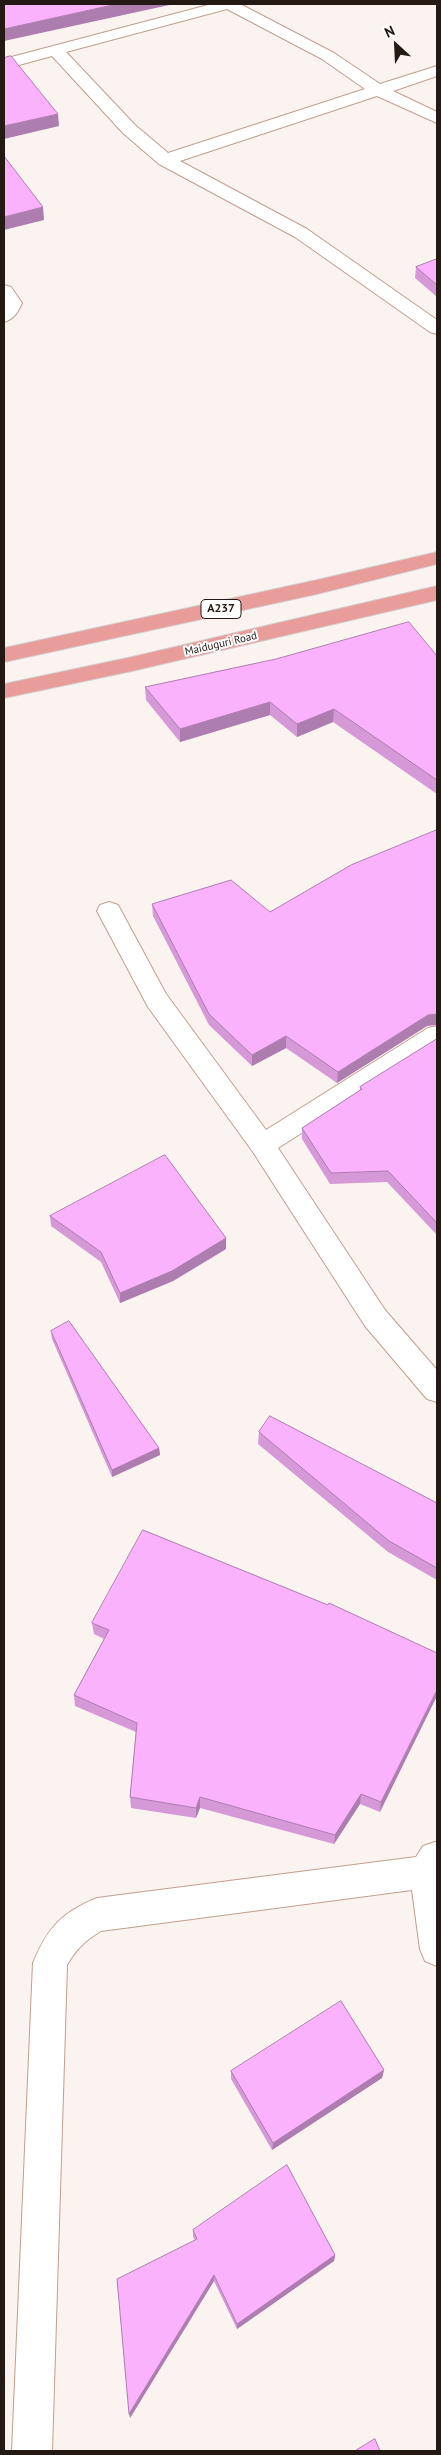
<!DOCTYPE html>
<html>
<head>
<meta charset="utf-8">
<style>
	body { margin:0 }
	#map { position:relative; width:441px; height:2455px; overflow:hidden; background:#fbf3f0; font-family:"PT Sans",sans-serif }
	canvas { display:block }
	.frame { position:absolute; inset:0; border:5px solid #251913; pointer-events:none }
	.north { position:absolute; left:371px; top:20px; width:50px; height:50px; -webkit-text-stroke:4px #fff; paint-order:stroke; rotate:335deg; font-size:14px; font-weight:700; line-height:20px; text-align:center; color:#251913 }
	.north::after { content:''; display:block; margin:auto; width:18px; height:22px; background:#251913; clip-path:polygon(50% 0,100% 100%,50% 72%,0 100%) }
</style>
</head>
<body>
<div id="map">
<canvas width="441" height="2455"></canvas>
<div class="frame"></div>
<div class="north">N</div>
</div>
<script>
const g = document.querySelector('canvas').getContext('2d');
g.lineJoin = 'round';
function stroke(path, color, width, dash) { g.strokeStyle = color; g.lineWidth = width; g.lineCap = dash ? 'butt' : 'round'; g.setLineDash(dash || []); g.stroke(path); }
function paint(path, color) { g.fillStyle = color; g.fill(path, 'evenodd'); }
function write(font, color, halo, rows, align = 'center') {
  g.font = font + ' "PT Sans",sans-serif'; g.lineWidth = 4; g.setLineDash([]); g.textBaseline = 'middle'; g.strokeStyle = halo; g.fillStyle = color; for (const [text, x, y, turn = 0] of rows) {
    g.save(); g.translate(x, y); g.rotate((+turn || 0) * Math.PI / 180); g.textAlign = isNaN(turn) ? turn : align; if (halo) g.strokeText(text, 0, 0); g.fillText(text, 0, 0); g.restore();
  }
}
const street = new Path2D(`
	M212,4H240L334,53L380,84L437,66V76L393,91L437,112V123L377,96L180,161L307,229L437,320V334L430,332L295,237L159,164L123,133L52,56L4,69V59ZM227,9L322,59L365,89L168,153L135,125L66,52Z
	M4,285L11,287L22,303C18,312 14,319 4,322Z
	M109,902L118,905L166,994L266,1130L428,1028L437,1026V1047L278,1148L385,1310L437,1370V1402L427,1399L365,1326L253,1152L148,1007L97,911L100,905Z
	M435,1842L437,1843V1966L425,1961L420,1949L412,1890L101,1931C86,1940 76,1949 67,1965L52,2451H12L33,1963C48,1927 61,1913 97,1898L416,1857L423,1846Z`);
const highway = new Path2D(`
	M437,552V564L317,594L4,662V648L317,580Z
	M437,586V600L132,671L4,698V684L132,657Z`);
const wall = new Path2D(`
	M437,259V297L415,278L416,267Z
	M437,656V794L333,722L297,737L270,715L180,742L146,700L145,687Z
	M152,904L270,912L427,1026L337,1083L286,1048L252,1066L209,1025L153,916Z
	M437,1039V1235L387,1182L330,1184L302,1139V1128L360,1090V1087Z
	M50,1216L226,1238V1249L173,1281L120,1303L101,1262L51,1226Z
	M51,1331L159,1448L160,1455L112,1477L52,1339Z
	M259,1432L437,1503V1580L388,1552L258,1444Z
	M92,1623L437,1653L380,1812L360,1804L334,1844L200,1808L196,1818L131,1808L130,1797L136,1732L75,1706L74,1695L104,1639L94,1634Z
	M384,2070L382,2078L272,2150L231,2079V2071Z
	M193,2230L335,2255L334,2261L237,2329L214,2281L130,2418L195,2240L193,2237Z`);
const shadedWall = new Path2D(`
	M117,4H174L4,41V29Z
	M58,114L59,126L4,139V126Z
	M43,207L44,220L4,230V217Z
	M270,702V715L180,742V729Z
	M334,709L333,722L297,737V724Z
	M437,1014V1025L427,1026L337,1083L338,1072L428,1015Z
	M286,1036V1048L252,1066V1055Z
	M226,1238V1249L173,1281L120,1303V1293Z
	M159,1448L160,1455L112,1477V1470Z
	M437,1690V1696L380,1812L381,1802Z
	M361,1794L360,1804L334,1844L335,1835Z
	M200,1797V1808L196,1818V1808Z
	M384,2070L382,2078L272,2150L273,2143Z
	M335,2255L334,2261L237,2329V2324Z
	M214,2275V2281L130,2418L129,2414Z`);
const building = new Path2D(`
	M4,4H117L4,29Z
	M11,56L58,114L4,126V58Z
	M4,156L43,207L4,217Z
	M437,259V285L416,267Z
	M409,622L437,656V780L334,709L297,724L270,702L180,729L145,687L276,659Z
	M437,830V1014L428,1015L338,1072L286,1036L252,1055L209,1014L152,904L231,880L270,912L351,865Z
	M437,1039V1223L388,1171L331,1173L302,1128L362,1089L360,1087Z
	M165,1155L226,1238L172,1271L120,1293L101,1252L50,1216Z
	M69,1321L159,1448L112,1470L51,1331Z
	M270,1416L437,1503V1568L389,1541L259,1432Z
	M143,1530L328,1605L329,1603L437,1653V1690L381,1802L361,1794L335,1835L200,1797L196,1808L130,1797L137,1723L74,1695L109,1630L92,1623Z
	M341,2001L384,2070L273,2143L231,2071Z
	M287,2165L335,2255L237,2324L214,2275L129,2414L117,2279L197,2239L193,2230Z
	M375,2439L380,2451H355Z`);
const farStreetnames = [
	["Maiduguri Road",221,644,-13]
];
const shields = [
	[221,609,40]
];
const shieldNames = [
	["A237",221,609]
];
stroke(street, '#c09f8d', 2);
stroke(highway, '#d3d1d0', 2);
paint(street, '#fff');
paint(highway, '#e89d9a');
paint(wall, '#d699d8');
paint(shadedWall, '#ae7db0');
paint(building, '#f9b2fb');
stroke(building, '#ae7db0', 1);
write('11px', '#251913', '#fff', farStreetnames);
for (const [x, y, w] of shields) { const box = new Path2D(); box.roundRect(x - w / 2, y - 9.5, w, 19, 4); g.fillStyle = '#fff'; g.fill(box); stroke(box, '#251913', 1); }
write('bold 12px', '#251913', null, shieldNames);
</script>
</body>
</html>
